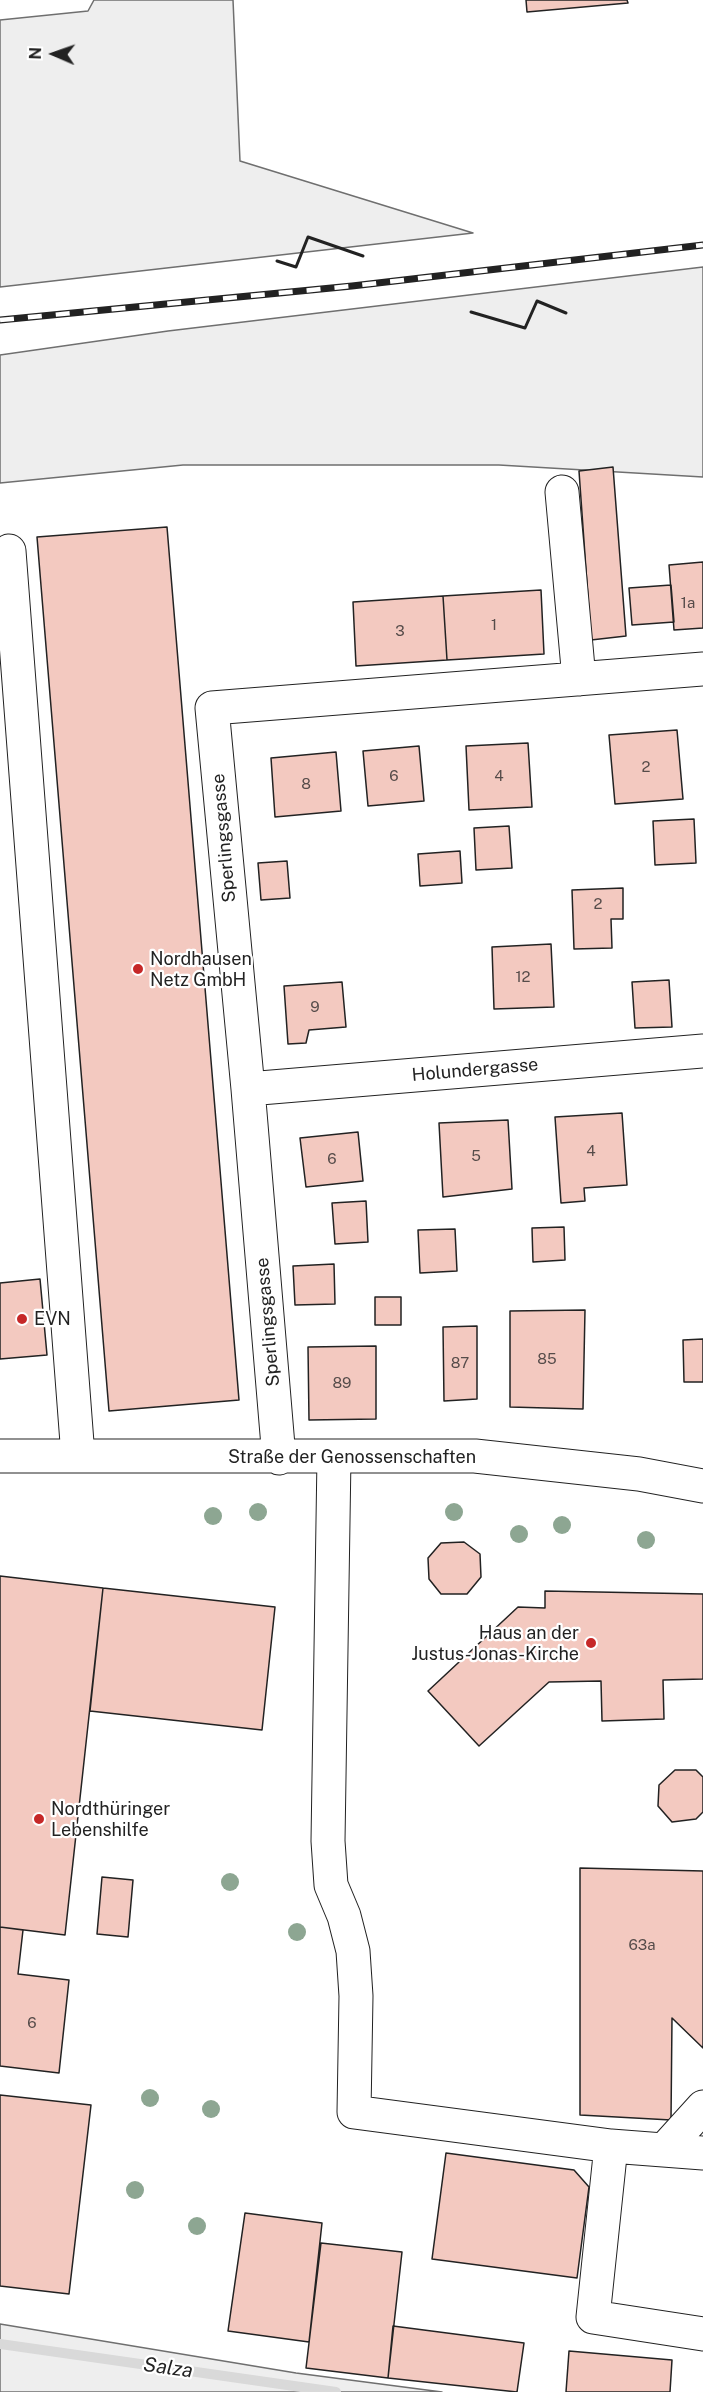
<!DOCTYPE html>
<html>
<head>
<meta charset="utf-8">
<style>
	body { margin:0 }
	#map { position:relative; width:703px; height:2392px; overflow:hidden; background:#fff; font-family:"Public Sans",sans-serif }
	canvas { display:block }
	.north { position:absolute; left:24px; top:24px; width:60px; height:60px; -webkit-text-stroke:4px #fff; paint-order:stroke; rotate:272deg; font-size:16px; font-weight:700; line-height:24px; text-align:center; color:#222 }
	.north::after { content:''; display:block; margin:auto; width:21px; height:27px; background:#222; clip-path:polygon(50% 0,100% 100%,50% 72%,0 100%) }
</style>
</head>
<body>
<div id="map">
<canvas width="703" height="2392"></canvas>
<div class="north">N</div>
</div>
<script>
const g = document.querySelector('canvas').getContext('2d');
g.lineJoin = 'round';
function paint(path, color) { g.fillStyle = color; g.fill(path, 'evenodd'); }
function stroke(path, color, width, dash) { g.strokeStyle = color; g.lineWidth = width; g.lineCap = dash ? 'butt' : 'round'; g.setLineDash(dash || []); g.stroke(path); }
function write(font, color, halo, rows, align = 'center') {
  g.font = font + ' "Public Sans",sans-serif'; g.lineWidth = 4.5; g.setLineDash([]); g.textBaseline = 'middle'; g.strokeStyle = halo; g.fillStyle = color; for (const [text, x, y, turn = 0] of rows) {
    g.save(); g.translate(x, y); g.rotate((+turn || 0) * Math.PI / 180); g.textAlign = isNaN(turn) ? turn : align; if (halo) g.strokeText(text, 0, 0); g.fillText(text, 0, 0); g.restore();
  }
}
const green = new Path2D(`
	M94,0H233L240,161L473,233L0,287V20L88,11Z
	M703,267V477L499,465H183L0,483V355L168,331Z
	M0,2324L296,2373L442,2392H0Z`);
const stream = new Path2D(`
	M0,2344L336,2392`);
const building = new Path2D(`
	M526,0H627L628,3L527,12Z
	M613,467L626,636L591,640L579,471Z
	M167,527L239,1400L109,1411L37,537Z
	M703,562V628L674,630L669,565Z
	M671,585L674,622L632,625L629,588Z
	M541,590L544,654L447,660L443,596Z
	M443,596L447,660L356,666L353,602Z
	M677,730L683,799L615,804L609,735Z
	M528,743L532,807L469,810L466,746Z
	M419,746L424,801L368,806L363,751Z
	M336,752L341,811L275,817L271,758Z
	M694,819L696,863L655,865L653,821Z
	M509,826L512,868L476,870L474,828Z
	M460,851L462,883L420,886L418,854Z
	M287,861L290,898L261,900L258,863Z
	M623,888V919H611L612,948L574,949L572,890Z
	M551,944L554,1007L494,1009L492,947Z
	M669,980L672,1027L635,1028L632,982Z
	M342,982L346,1027L309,1030L306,1043L288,1044L284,986Z
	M622,1113L627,1185L584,1188L585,1201L561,1203L555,1117Z
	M508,1120L512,1189L443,1197L439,1123Z
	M358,1132L363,1181L306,1187L300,1138Z
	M366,1201L368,1242L335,1244L332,1203Z
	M564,1227L565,1260L533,1262L532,1228Z
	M455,1229L457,1271L420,1273L418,1230Z
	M334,1264L335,1304L295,1305L293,1266Z
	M40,1279L47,1355L0,1359V1283Z
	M375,1297H401V1325H375Z
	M585,1310L583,1409L510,1407V1311Z
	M477,1326V1399L444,1401L443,1327Z
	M703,1339V1382H684L683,1340Z
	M376,1346V1419L309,1420L308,1347Z
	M464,1542L480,1554L481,1577L467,1594H441L429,1579L428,1558L441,1543Z
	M0,1576L103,1588L65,1935L0,1927Z
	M103,1588L275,1607L262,1730L90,1711Z
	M545,1591L703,1594V1679L663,1680L664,1719L602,1721L601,1681L549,1682L479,1746L428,1691L518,1607L545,1608Z
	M675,1770H696L703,1777V1812L696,1819L672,1822L658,1806L659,1785Z
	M580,1868L703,1871V2048L672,2018L671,2120L580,2115Z
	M102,1877L133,1880L128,1937L97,1934Z
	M0,1927L23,1930L18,1974L69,1980L59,2073L0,2066Z
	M0,2095L91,2105L69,2294L0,2286Z
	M446,2153L574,2170L589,2187L577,2278L432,2259Z
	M245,2213L322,2223L309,2342L228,2331Z
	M321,2243L402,2252L388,2378L306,2368Z
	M393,2326L524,2343L517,2392L388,2378Z
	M569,2351L672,2360L670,2392H566Z`);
const minor = new Path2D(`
	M562,492L579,679
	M9,551L78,1456
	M248,1089L703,1051
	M0,1456H475L639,1474L703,1486
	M334,1457L328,1841L331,1885L344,1916L353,1951L356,1996L354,2112L611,2146L593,2317L703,2334
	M279,1458L248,1089L212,708L703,669
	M611,2146L703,2153
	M664,2150L703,2107`);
const rail = new Path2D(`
	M0,320L352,286L703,245`);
const wall = new Path2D(`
	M277,261L296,267L308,237L363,256
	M471,312L525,328L537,301L566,313`);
const trees = [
	[258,1512],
	[454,1512],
	[213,1516],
	[562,1525],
	[519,1534],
	[646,1540],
	[230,1882],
	[297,1932],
	[150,2098],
	[211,2109],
	[135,2190],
	[197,2226]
];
const markers = [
	[138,969,6,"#c62828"],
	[22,1319,6,"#c62828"],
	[591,1643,6,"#c62828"],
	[39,1819,6,"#c62828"]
];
const numberNames = [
	["1a",688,603],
	["1",494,625],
	["3",400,631],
	["2",646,767],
	["6",394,776],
	["4",499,776],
	["8",306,784],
	["2",598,904],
	["12",523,977],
	["9",315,1007],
	["4",591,1151],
	["5",476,1156],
	["6",332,1159],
	["85",547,1359],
	["87",460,1363],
	["89",342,1383],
	["63a",642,1945],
	["6",32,2023]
];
const streetNames = [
	["Sperlingsgasse",224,838,-95],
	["Holundergasse",475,1070,-5],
	["Sperlingsgasse",268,1322,-95],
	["Straße der Genossenschaften",352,1457]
];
const poiNames = [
	["Nordhausen",150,959],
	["Netz GmbH",150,980],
	["EVN",34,1319],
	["Haus an der",579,1633,"right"],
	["Justus-Jonas-Kirche",579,1654,"right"],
	["Nordthüringer",51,1809],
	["Lebenshilfe",51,1830]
];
const waterNames = [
	["Salza",168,2368,8]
];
paint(green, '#eee');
stroke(green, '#6f6f6f', 1.5);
stroke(stream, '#d9d9d9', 10);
paint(building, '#f3c9c0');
stroke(building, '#222', 1.5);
stroke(minor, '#222', 35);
stroke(minor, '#fff', 33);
stroke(rail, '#222', 7);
stroke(rail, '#fff', 4.5, [14]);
stroke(wall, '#222', 3);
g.fillStyle = '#8da692';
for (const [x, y] of trees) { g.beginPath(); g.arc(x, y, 9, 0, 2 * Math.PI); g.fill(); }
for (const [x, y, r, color] of markers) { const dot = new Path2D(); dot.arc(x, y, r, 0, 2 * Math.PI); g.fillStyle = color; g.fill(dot); stroke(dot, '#fff', 2); }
write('15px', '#564c4a', null, numberNames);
write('18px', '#222', '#fff', streetNames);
write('18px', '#222', '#fff', poiNames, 'left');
write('italic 20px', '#222', '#fff', waterNames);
</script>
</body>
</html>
